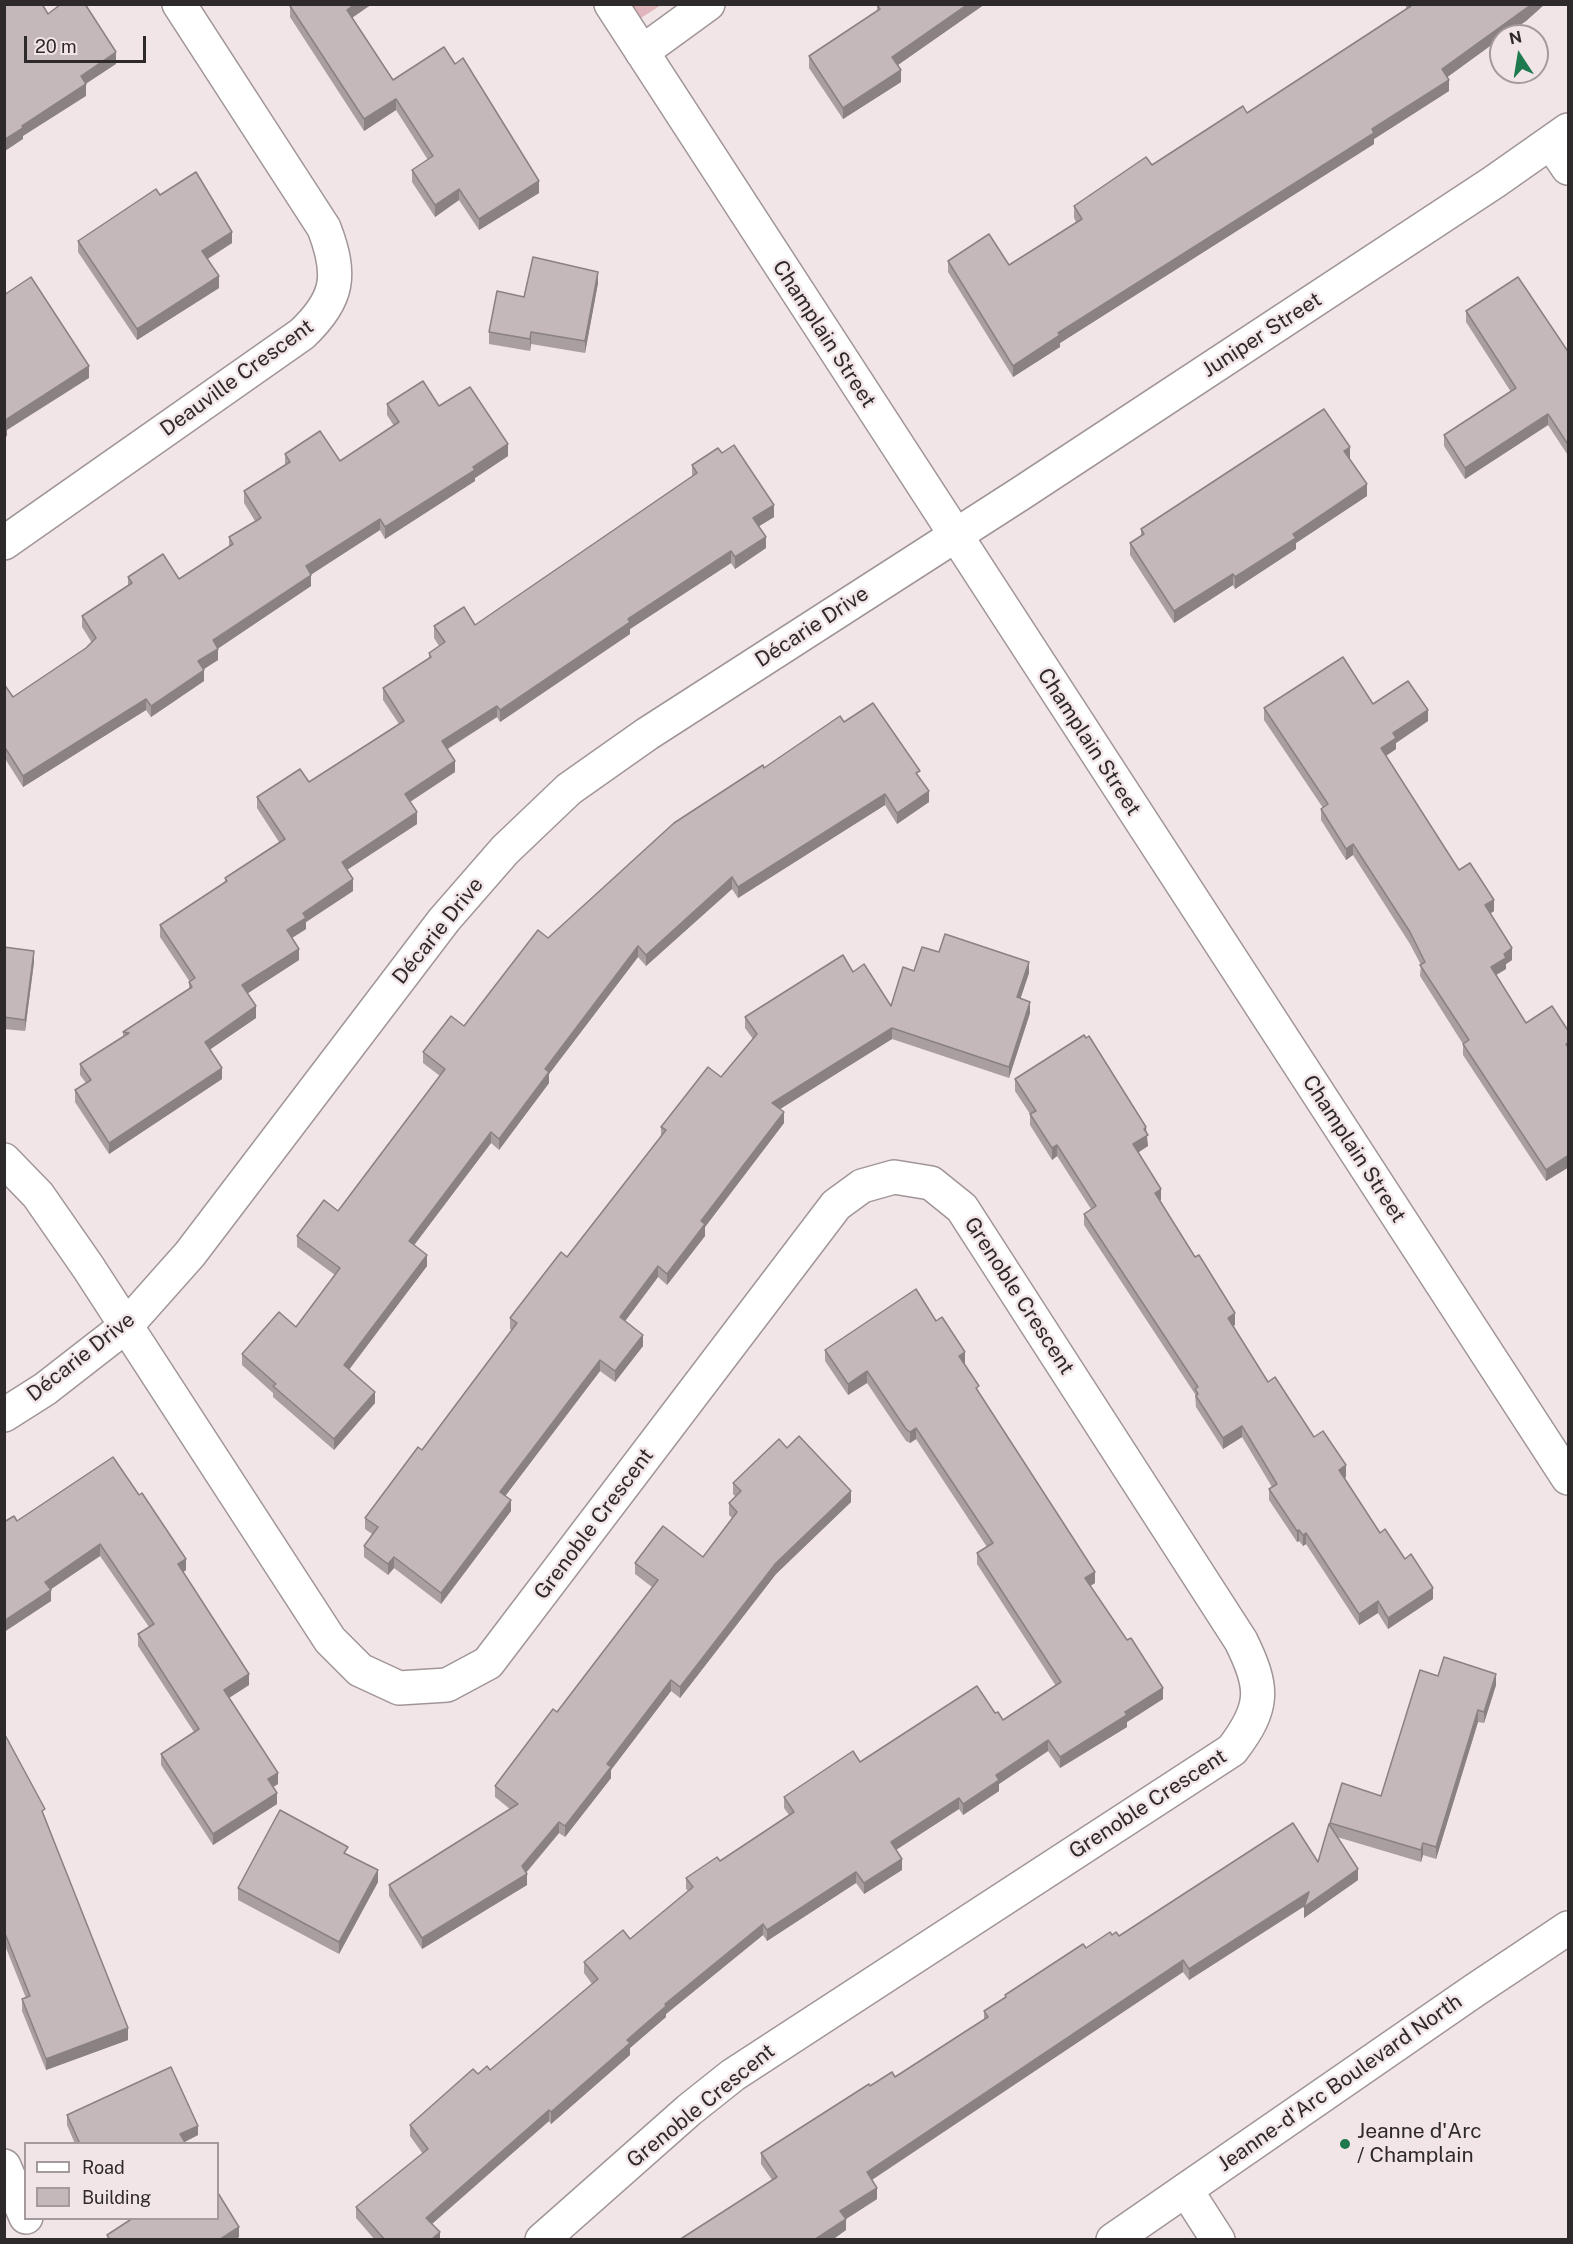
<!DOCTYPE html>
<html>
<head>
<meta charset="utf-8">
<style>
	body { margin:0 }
	#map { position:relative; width:1573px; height:2244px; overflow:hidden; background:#f2e5e7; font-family:"Public Sans",sans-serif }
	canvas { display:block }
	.frame { position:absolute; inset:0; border:6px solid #2e292a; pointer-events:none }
	.legend { position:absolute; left:24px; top:2142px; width:195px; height:78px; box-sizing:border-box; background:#f2e5e7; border:2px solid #a49a9b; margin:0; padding:8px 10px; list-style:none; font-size:18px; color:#2e292a }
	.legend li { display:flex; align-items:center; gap:12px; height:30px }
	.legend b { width:30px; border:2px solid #a49a9b }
	.north { position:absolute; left:1489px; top:24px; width:60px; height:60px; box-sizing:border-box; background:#f2e5e7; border:2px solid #a49a9b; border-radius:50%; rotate:348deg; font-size:16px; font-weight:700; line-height:24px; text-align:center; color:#2e292a }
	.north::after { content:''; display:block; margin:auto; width:21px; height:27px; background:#1f794e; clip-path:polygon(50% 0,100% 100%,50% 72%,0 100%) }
	.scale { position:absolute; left:24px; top:36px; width:122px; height:27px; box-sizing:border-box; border:3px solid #2e292a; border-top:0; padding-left:8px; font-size:18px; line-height:21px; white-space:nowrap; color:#2e292a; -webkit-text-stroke:4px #f2e5e7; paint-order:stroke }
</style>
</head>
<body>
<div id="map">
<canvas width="1573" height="2244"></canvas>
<div class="frame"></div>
<ul class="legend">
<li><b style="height:8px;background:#fff"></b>Road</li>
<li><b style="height:16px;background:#c4b8ba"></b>Building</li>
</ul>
<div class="north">N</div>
<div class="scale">20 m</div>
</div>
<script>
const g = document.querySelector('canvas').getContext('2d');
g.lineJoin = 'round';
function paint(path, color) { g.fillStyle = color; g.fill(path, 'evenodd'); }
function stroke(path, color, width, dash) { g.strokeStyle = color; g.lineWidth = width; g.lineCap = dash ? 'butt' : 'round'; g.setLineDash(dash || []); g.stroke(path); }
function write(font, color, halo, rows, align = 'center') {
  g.font = font + ' "Public Sans",sans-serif'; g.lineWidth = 5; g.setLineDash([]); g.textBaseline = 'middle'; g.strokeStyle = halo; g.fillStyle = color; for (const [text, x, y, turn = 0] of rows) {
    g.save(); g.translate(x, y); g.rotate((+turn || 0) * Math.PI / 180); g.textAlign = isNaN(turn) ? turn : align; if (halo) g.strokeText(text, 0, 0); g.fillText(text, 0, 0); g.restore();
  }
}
const green = new Path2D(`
	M627,5H661L638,20Z`);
const minor = new Path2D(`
	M642,52L708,4
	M1551,143L1568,168
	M4,543L302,334C339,299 342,275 324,228L179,4
	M4,1160L38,1195L88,1267L330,1640L360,1670L399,1688L447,1685L488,1663L836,1205L862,1186L894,1177L931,1183L962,1208L1241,1641C1264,1688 1265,1707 1232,1750L733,2075L689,2110L542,2240
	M4,1415L45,1389L126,1326L190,1254L444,920L505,850L569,789L647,734L1023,492L1494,182L1568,130
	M4,2166L26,2217
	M1186,2190L1218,2240`);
const tertiary = new Path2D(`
	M611,4L1568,1478`);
const secondary = new Path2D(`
	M1113,2240L1475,1990L1568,1928`);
const wall = new Path2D(`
	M372,4L352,18L393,80L539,193L479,230L459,200L435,217L412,182V170L428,160L396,110L364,131L290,17V6Z
	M878,4H985L898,65L901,82L843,119L809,68V56L877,11V5Z
	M1406,4H1545L1526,21L1504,36H1501V38L1447,77L1449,91L1374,139V144L1060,343V347L1013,377L948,272V261L1009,265L1076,222L1074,218V206L1247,113L1406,9Z
	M160,195L232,243L208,259L219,288L137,340L78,252V241Z
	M598,283L585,353L531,344L530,351L489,344V332L524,297Z
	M1466,311L1569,353V457L1548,425L1465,479L1444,446V435L1511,392L1466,322Z
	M387,404L439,406L508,456L475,478V481L385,539L380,530L311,574V586L218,648V660L203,669L204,681L151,717L146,710L23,787L4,757V684L13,697L86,648L92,643L82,627V616L128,585V577L179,579L229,547V537L255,521L244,503V491L285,466V454L340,461L394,426L387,415Z
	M722,453L774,517L759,526L766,548L735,569L731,563L630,629V634L500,722L497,717L448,749L455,772L410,802L417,824L347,870L353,891L306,922V929L292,938L299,960L248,993L256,1018L210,1049L222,1079L109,1154L75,1102V1090L86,1083L80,1075V1064L123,1037V1032L189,989V982H190L160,937V925L225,882V878L279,842L257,808V797L309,782L399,724L383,700V688L429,658V653L439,646L434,638V626L475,625L692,476V465Z
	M1350,459L1367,496L1296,543V549L1235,589L1233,585L1174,623L1130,555V543L1141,536V529Z
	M1373,704L1428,721L1396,743V749L1386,756L1459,870L1494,911L1490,914L1512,960L1506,964V969L1496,975L1526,1023L1569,1032V1167L1546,1181L1463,1055V1044L1420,976L1421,965L1410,944L1353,855L1346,860L1321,820V809L1323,808L1264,720V708Z
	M844,722L920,778L929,802L897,824L885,805L738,898L732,889L646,966L638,957L549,1074V1083L499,1150L491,1143L414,1245L427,1266L349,1370L375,1403L334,1450L273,1397V1393L242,1365V1354L296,1327L335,1275L297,1247V1236L338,1211L440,1076L423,1063V1052L464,1026L548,938L764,768Z
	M4,947L34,962L25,1031L4,1029Z
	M939,952L1029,973L1020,999L1030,1013L1009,1078L892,1039L780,1109L784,1123L705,1227V1236L667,1285L658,1277L625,1321L643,1346L615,1382L600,1371L505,1496L511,1511L441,1604L394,1568L388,1575L364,1557V1546L372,1534L365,1529V1518L422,1450L512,1330L510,1329V1318L567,1257L661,1136V1127L721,1077L753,1039L745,1028V1017L853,972L891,1006L914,971Z
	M1015,1079L1146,1133L1148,1146L1138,1152L1161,1200L1160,1201L1235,1325L1233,1326L1268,1382L1346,1477L1345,1478L1380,1533L1433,1599L1388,1629L1378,1613L1359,1625L1306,1544L1303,1546L1299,1541L1297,1542L1269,1500V1489L1272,1487L1242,1437L1223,1449L1196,1407L1195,1394L1084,1225V1214L1091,1209L1057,1156L1052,1160L1030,1125V1114L1015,1091Z
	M825,1350L965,1363H964L979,1392L1095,1583L1090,1586L1163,1699L1127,1722V1727L1060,1768L1048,1751L999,1784V1791L963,1815L959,1809L896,1850L902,1870L864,1894L856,1883L767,1941L763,1935L666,2014V2017L630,2048V2055L551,2124L549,2121L432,2224L440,2240H375L356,2218V2207L423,2154L410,2136V2125L478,2074L490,2070L592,1984L584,1973V1962L630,1939L688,1891L686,1889V1878L720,1861L789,1815L784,1808V1797L860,1762L995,1713L1003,1720L1056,1686L977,1564V1553L987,1547L916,1439L910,1443L906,1441L867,1383L848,1395L825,1361Z
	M787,1448L851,1502L776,1574L680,1698L671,1691L611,1770V1778L565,1837L559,1833L526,1873L527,1885L422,1949L389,1896V1885L510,1809L495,1797V1786L557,1712L652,1587L635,1574V1563L703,1557L732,1518L729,1515V1503L736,1497L733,1494V1483Z
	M113,1457L186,1570L183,1572L249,1685L229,1698L278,1784L273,1787L277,1804L213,1845L161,1765V1754L194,1732L138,1646V1634L149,1627L100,1556L50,1590L51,1601L4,1632V1522L17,1521Z
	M1438,1676L1496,1685L1484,1723L1478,1722L1436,1859L1423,1855L1421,1862L1337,1837L1358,1880L1304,1918L1305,1906L1189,1980L1183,1972L872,2180L877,2199L846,2219V2230L832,2240H679L772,2180L761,2164V2153L870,2086L895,2077L963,2033L984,2019V2011L1005,1998V1995L1086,1948L1112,1935L1119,1936L1318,1862L1330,1823L1381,1796Z
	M4,1733L45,1817L128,2040L46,2070L22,2011V1999L26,1998L4,1943Z
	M348,1854L378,1882L339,1954L238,1900V1888Z
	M67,2115L198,2135L185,2142L186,2144H75L67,2125Z`);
const shadedWall = new Path2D(`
	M355,4H372L347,21V10Z
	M968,4H985L892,69V57Z
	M1532,4H1545L1526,21L1504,36H1501V38L1442,81V69Z
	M116,52V64L81,87V76Z
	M901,70V82L843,119V108Z
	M1449,80V91L1374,139V144L1060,343V347L1013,377V366L1058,333Z
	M86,84V96L23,136V139L5,151L4,159V140L22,126Z
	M396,99V110L364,131V119Z
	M539,181V193L479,230V219Z
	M459,189V200L435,217V205Z
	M232,232V243L202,262V251Z
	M598,272V283L585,353V341Z
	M219,276V288L137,340V329Z
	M531,332V344L530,351V339Z
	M89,366V378L7,430V436L4,438V421Z
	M1548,414V425L1465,479V468Z
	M508,444V456L475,478V481L385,539V527Z
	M1350,447V459L1344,462V451Z
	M1367,484V496L1296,543V549L1235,589V577L1293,534Z
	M774,505V517L753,530V518Z
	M380,519V530L306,578V566Z
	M766,537V548L735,569V557Z
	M731,551V563L630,629V634L500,722V710L628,619Z
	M1233,574V585L1174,623V611Z
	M311,575V586L213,652V640Z
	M218,649V660L198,673V661Z
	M204,670V681L151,717V706Z
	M146,699V710L23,787V776Z
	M497,706V717L442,752V741Z
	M1428,710V721L1396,743V749L1381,759V748L1393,733Z
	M455,761V772L405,805V794Z
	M929,791V802L897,824V813Z
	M885,794V805L738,898V887Z
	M417,812V824L342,873V862Z
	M1353,844V855L1346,860V849Z
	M732,877V889L646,966V955Z
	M353,879V891L306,922V929L287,941V930L303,913Z
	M1494,900V911L1485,917V905Z
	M638,946V957L549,1074V1083L499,1150V1139L545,1069Z
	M1512,948V960L1506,964V969L1491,978V967L1504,954Z
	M299,949V960L242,997V985Z
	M34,951V962L25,1031V1020Z
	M1029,962V973L1017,1009V997Z
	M1030,1002V1013L1009,1078V1067Z
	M256,1006V1018L205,1053V1042Z
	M892,1028V1039L772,1114V1103Z
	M222,1068V1079L109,1154V1143Z
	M784,1112V1123L705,1227V1236L667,1285V1274L701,1221Z
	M1146,1127L1148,1146L1133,1156V1144L1144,1129Z
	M491,1132V1143L409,1252V1241Z
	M1057,1145V1156L1052,1160V1148Z
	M1569,1155V1167L1546,1181V1170Z
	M1161,1189V1200L1155,1204V1193Z
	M427,1255V1266L344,1376V1365Z
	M658,1266V1277L620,1328V1317Z
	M1235,1313V1325L1228,1329V1318Z
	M643,1335V1346L615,1382V1371Z
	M965,1352V1363L959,1367V1356Z
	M600,1360V1371L500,1503V1492Z
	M867,1371V1383L848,1395V1384Z
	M375,1392V1403L334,1450V1439Z
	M1242,1426V1437L1223,1449V1438Z
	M916,1428V1439L910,1443V1432Z
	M1346,1465V1477L1339,1481V1470Z
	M851,1491V1502L776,1574L680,1698V1687L776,1563Z
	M511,1500V1511L441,1604V1593Z
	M1299,1530V1541L1297,1542V1531Z
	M1306,1533V1544L1303,1546V1535Z
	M100,1544V1556L45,1593V1582Z
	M394,1557V1568L388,1575V1564Z
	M186,1559V1570L178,1576V1564Z
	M1095,1572V1583L1085,1589V1578Z
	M1433,1588V1599L1388,1629V1618Z
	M51,1590V1601L4,1632V1621Z
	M1378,1601V1613L1359,1625V1614Z
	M249,1674V1685L224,1701V1690Z
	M1496,1674V1685L1484,1723V1712Z
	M671,1680V1691L611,1770V1778L565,1837V1826L607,1764Z
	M1163,1688V1699L1127,1722V1727L1060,1768V1757L1125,1712Z
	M1478,1710V1722L1436,1859V1847Z
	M1048,1740V1751L999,1784V1791L963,1815V1804L996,1775Z
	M278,1773V1784L268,1790V1779Z
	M277,1793V1804L213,1845V1834Z
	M959,1798V1809L891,1853V1842Z
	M559,1822V1833L523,1876L527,1874V1885L422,1949V1938L522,1866Z
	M1423,1843V1855L1421,1862V1850Z
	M902,1859V1870L864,1894V1883Z
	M1358,1869V1880L1304,1918V1907Z
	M378,1870V1882L339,1954V1942Z
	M856,1872V1883L767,1941V1930Z
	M1309,1892V1903L1189,1980V1969Z
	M763,1924V1935L666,2014V2017L630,2048V2055L551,2124V2112L665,2004Z
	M1183,1960V1972L867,2183V2172Z
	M128,2028V2040L46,2070V2059Z
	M549,2110V2121L426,2229V2218Z
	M198,2126V2135L180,2144V2134Z
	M877,2188V2199L846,2219V2230L832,2240H814L840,2211Z
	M239,2227V2237L235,2240H219Z
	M440,2232V2240H431Z`);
const building = new Path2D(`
	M7,4H42L48,14L61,4H85L116,52L81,76L86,84L22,126L23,128L4,140V6Z
	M292,4H355L347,10L393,80L444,47L455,64L463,58L539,181L479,219L459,189L435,205L412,170L433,156L396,99L364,119L290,6Z
	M878,4H968L892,57L901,70L843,108L809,56L880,9L877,5Z
	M1410,4H1532L1442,69L1449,80L1372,129L1374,133L1058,333L1060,335L1013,366L948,261L989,234L1009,265L1082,219L1074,206L1146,157L1152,165L1243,106L1247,113L1411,6Z
	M196,172L232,232L202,251L219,276L137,329L78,241L156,189L160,195Z
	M533,257L598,272L585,341L531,332L530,339L489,332L497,291L524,297Z
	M31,277L89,366L4,421V295Z
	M1518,277L1569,353V446L1548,414L1465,468L1444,435L1516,388L1466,311Z
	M423,381L439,406L470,387L508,444L473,467L475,470L385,527L380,519L306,566L311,575L213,640L218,649L198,661L204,670L151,706L146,699L23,776L4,746V684L13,697L86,648L96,638L82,616L132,583L128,577L163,554L179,579L233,544L229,537L261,518L244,491L290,462L285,454L320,431L340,461L399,422L387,404Z
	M1324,409L1350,447L1344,451L1367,484L1293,534L1296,538L1235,577L1233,574L1174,611L1130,543L1144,534L1141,529Z
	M734,445L774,505L753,518L766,537L735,557L731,551L628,619L630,622L500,710L497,706L442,741L455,761L405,794L417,812L342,862L353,879L303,913L306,918L287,930L299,949L242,985L256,1006L205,1042L222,1068L109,1143L75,1090L91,1080L80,1064L129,1033L123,1032L192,987L189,982L195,978L160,925L227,881L225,878L285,839L257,797L300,769L309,782L404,721L383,688L431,657L429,653L445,642L434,626L464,607L475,625L697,473L692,465L718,448L722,453Z
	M1343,657L1373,704L1408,681L1428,710L1393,733L1396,738L1381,748L1459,870L1470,863L1494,900L1485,905L1512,948L1504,954L1506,958L1491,967L1526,1023L1552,1006L1569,1032V1043L1566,1044L1569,1049V1155L1546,1170L1463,1044L1469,1040L1420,965L1425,962L1410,932L1353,844L1346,849L1321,809L1328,804L1264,708Z
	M873,703L920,771L916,773L929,791L897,813L885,794L738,887L732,877L646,955L638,946L545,1069L549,1072L499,1139L491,1132L409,1241L427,1255L344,1365L375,1392L334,1439L273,1386L276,1384L242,1354L279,1312L296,1327L340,1268L297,1236L324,1200L338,1211L445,1069L423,1052L451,1016L464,1026L538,930L548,938L674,823L763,765L764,768L840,716L844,722Z
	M945,934L1029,962L1017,997L1030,1002L1009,1067L892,1028L772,1103L784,1112L701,1221L705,1224L667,1274L658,1266L620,1317L643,1335L615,1371L600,1360L500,1492L511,1500L441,1593L394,1557L388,1564L364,1546L378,1527L365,1518L418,1447L422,1450L517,1323L510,1318L561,1252L567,1257L666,1130L661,1127L708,1067L721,1077L757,1034L745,1017L843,955L853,972L864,964L891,1006L903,967L914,971L922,947L939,952Z
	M4,947L34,951L25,1020L4,1017Z
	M1084,1035L1086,1038L1089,1036L1146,1127L1144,1129L1148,1135L1133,1144L1161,1189L1155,1193L1195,1257L1199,1255L1235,1313L1228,1318L1268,1382L1275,1377L1314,1437L1323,1431L1346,1465L1339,1470L1380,1533L1385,1529L1405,1559L1411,1554L1433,1588L1388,1618L1378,1601L1359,1614L1306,1533L1303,1535L1299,1530L1297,1531L1269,1489L1277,1484L1242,1426L1223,1438L1196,1396L1198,1394L1195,1389L1198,1387L1084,1214L1096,1206L1057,1145L1052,1148L1030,1114L1036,1111L1015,1079Z
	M916,1289L936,1321L942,1317L965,1352L959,1356L979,1386L976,1388L1095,1572L1085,1578L1127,1640L1131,1638L1163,1688L1125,1712L1127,1715L1060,1757L1048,1740L996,1775L999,1780L963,1804L959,1798L891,1842L902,1859L864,1883L856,1872L767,1930L763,1924L665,2004L666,2006L627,2040L630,2043L551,2112L549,2110L426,2218L440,2232L431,2240H385L356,2207L428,2149L410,2125L473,2069L478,2074L487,2066L490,2070L598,1979L584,1962L623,1930L630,1939L693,1887L686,1878L717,1857L720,1861L794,1812L784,1797L853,1751L860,1762L977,1686L995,1713L998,1712L1003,1720L1061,1682L977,1553L993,1543L916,1428L910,1432L906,1429L867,1371L848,1384L825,1350Z
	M799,1436L851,1491L776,1563L680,1687L671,1680L607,1764L611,1767L565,1826L559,1822L522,1866L527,1874L422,1938L389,1885L518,1804L495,1786L553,1709L557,1712L658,1580L635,1563L663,1526L703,1557L737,1512L729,1503L741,1491L733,1483L779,1439L787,1448Z
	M113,1457L139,1495L142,1493L186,1559L178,1564L249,1674L224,1690L278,1773L268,1779L277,1793L213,1834L161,1754L199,1729L138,1634L154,1624L100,1544L45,1582L51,1590L4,1621V1522L14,1516L17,1521Z
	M1444,1657L1496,1674L1484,1712L1478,1710L1436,1847L1423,1843L1421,1850L1330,1823L1342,1783L1381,1796L1420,1670L1438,1676Z
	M4,1733L45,1809L42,1811L128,2028L46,2059L22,1999L30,1996L4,1931Z
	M280,1810L348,1847L344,1853L378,1870L339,1942L238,1888Z
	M1293,1823L1318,1862L1329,1824L1358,1869L1304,1907L1309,1892L1189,1969L1183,1960L867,2172L877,2188L840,2211L846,2219L814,2240H679L777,2177L761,2153L869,2084L870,2086L892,2072L895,2077L963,2033L988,2017L984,2011L1006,1997L1005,1995L1083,1944L1086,1948L1110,1932L1112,1935L1116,1932L1119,1936Z
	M171,2067L198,2126L180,2134L186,2144H80L67,2115Z
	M218,2193L239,2227L219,2240H110L107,2235L133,2218H218Z`);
const markers = [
	[1345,2144,6,"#1f794e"]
];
const streetNames = [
	["Champlain Street",824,334,57],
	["Juniper Street",1262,335,-33],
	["Deauville Crescent",237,378,-36],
	["Décarie Drive",812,627,-33],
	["Champlain Street",1089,742,57],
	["Décarie Drive",438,931,-51],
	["Champlain Street",1354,1149,57],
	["Grenoble Crescent",1019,1296,57],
	["Décarie Drive",81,1357,-38],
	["Grenoble Crescent",594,1524,-53],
	["Grenoble Crescent",1148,1804,-33],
	["Jeanne-d'Arc Boulevard North",1340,2083,-35],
	["Grenoble Crescent",701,2106,-39]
];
const poiNames = [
	["Jeanne d'Arc",1357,2132],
	["/ Champlain",1357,2156]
];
paint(green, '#e1b5bc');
stroke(minor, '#a19697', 36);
stroke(tertiary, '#a19697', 36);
stroke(secondary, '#a19697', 36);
stroke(minor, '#fff', 33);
stroke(tertiary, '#fff', 33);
stroke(secondary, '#fff', 33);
paint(wall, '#a99ea0');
paint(shadedWall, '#898182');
paint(building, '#c4b8ba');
stroke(building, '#898182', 1.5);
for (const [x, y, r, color] of markers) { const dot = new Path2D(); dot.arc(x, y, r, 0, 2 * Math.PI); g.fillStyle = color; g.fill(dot); stroke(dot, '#f2e5e7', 2); }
write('21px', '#2e292a', '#f2e5e7', streetNames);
write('21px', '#2e292a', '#f2e5e7', poiNames, 'left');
</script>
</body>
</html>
